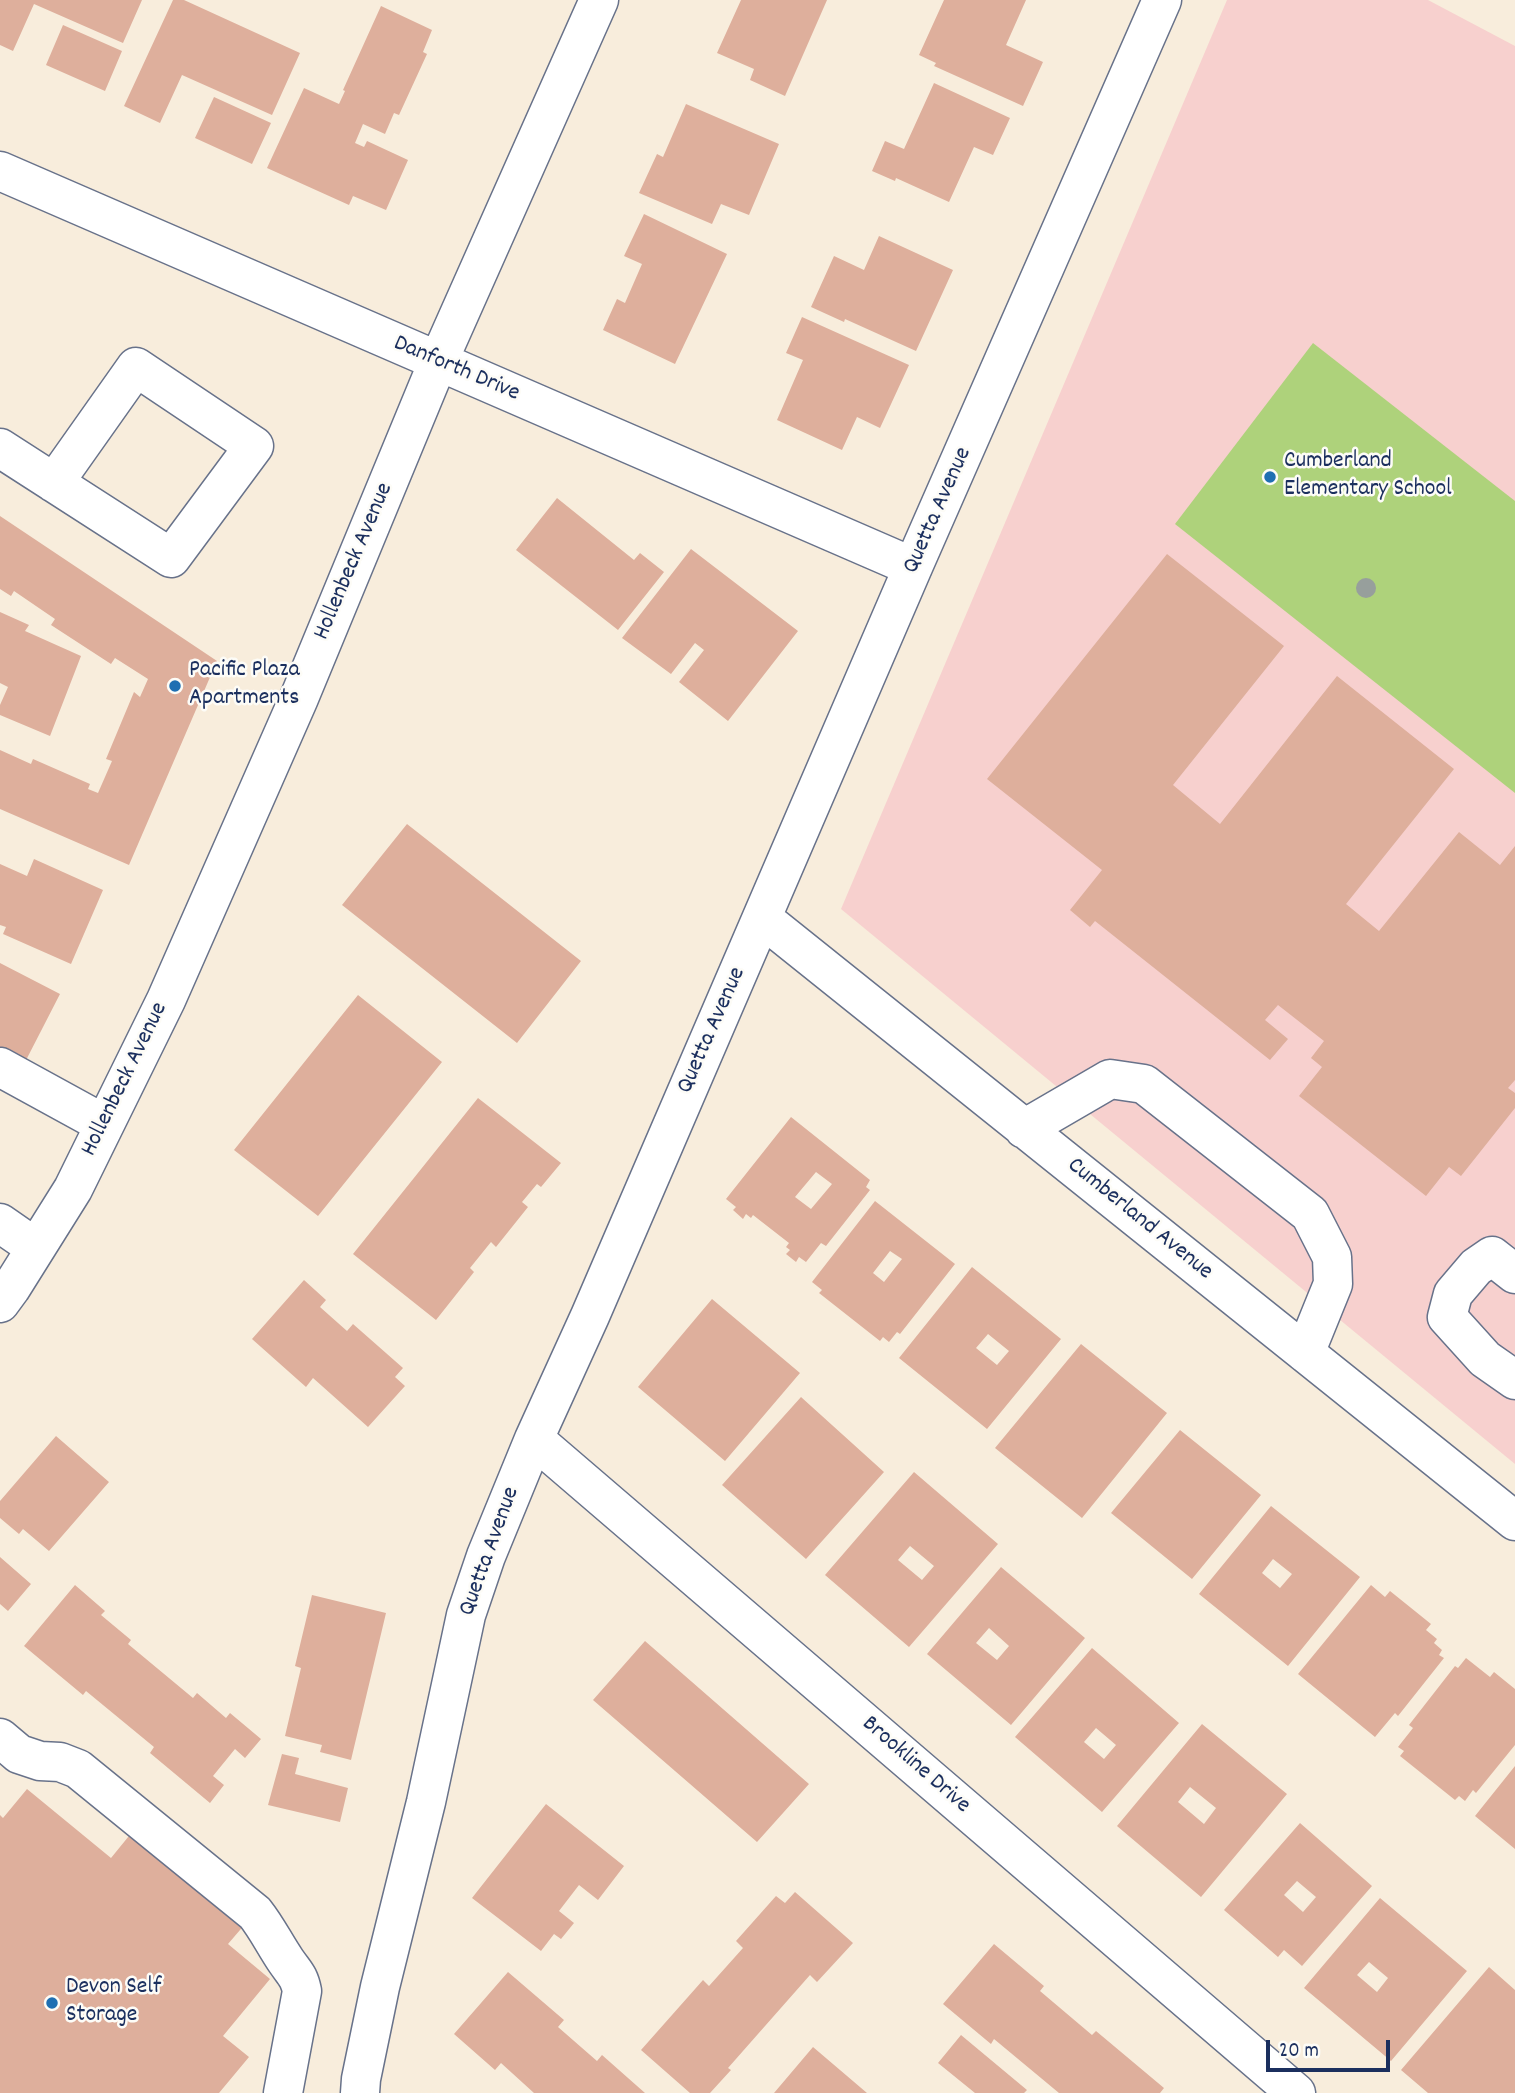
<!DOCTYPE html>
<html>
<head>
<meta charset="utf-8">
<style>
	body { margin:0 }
	#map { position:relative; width:1515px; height:2093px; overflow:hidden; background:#f8eddc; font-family:Dekko,sans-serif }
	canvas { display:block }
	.scale { position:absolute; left:1266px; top:2040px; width:124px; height:32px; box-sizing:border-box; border:4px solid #1b2f5e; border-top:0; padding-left:9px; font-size:21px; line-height:24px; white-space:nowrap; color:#1b2f5e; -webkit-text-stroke:5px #fdfcf7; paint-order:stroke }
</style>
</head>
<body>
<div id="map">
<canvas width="1515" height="2093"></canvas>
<div class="scale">20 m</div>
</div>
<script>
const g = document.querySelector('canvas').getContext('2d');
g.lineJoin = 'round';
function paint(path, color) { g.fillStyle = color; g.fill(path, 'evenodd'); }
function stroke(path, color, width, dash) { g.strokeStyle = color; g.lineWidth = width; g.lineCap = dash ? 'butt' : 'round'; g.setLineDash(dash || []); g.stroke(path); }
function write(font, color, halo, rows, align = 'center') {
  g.font = font + ' Dekko,sans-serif'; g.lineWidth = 5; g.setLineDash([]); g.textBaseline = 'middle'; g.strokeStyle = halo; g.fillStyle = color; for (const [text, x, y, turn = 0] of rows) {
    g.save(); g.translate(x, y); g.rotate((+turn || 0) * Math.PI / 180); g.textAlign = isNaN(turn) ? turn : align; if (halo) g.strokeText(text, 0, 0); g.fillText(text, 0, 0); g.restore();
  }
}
const built = new Path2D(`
	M1227,0H1428L1515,46V1464L841,909Z`);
const green = new Path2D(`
	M1313,343L1515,501V793L1175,524Z`);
const building = new Path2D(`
	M0,0H142L123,43L34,4L13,51L0,45Z
	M173,0H184L300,53L272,115L182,75L160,123L124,106Z
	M741,0H827L785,96L750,80L754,69L717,53Z
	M944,0H1026L1006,45L1043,62L1023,106L934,66L936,63L919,55Z
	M381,6L432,30L423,52L427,54L399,115L394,113L385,134L363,124L355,143L364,147L367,141L408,160L386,210L353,196L349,205L267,168L304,88L339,104L345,91L343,90Z
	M63,25L122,51L105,91L46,65Z
	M934,83L1010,118L993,155L974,147L949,202L896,178L895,181L872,171L885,141L904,149Z
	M214,97L271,123L252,164L195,138Z
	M686,104L779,144L749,215L721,204L712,224L639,193L657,154L663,157Z
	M644,214L727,254L675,364L603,330L617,299L625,303L642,264L624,256Z
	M879,236L953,270L916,351L845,319L844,322L811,307L834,256L864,270Z
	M802,317L909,365L880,428L857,417L842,450L777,420L803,360L786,353Z
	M557,498L634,560L640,553L664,572L618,630L516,550Z
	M0,516L217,661L129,865L0,809V750L31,764L33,759L90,784L88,789L98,793L112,761L106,759L134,692L140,697L148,679L115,658L111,664L51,625L55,619L14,591L11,596L0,589Z
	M691,549L798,631L728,721L679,682L704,650L695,643L671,674L622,638Z
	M1167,554L1284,646L1173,785L1220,824L1337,676L1454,769L1346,904L1379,931L1459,832L1500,865L1515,846V1080L1508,1088L1515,1093V1108L1461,1176L1449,1167L1426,1196L1299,1096L1322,1067L1311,1058L1324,1041L1278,1005L1265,1020L1288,1039L1270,1060L1095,921L1090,927L1070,910L1102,870L987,779Z
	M0,612L29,625L25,631L81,656L50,736L0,715V705L8,687L0,683Z
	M407,824L581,961L517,1043L342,905Z
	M34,859L103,890L71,964L3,934L6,927L0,925V864L27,876Z
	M0,963L60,994L23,1066L0,1054Z
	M358,995L442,1062L318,1216L234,1150Z
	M478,1098L561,1163L541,1187L537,1184L522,1202L528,1207L496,1247L491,1242L470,1268L474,1272L436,1320L353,1254Z
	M791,1117L870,1180L866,1187L870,1190L826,1246L821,1243L806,1262L799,1257L796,1262L786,1254L790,1250L786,1247L789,1243L753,1215L751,1218L746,1214L743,1219L733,1210L736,1207L726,1199ZM816,1172L832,1184L811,1209L795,1197Z
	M875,1201L955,1264L900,1334L897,1332L889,1342L883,1337L880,1341L819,1293L822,1290L812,1282ZM890,1251L902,1259L884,1282L873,1273Z
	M972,1267L1061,1339L987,1429L899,1358ZM988,1334L1009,1351L997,1365L976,1348Z
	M304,1280L326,1300L320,1307L347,1331L353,1324L403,1368L395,1377L405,1386L368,1427L313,1378L306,1387L252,1339Z
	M712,1299L800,1373L725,1461L638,1387Z
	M1081,1344L1167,1413L1082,1518L995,1448Z
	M801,1397L884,1472L806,1559L722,1485Z
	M1180,1430L1261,1495L1192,1579L1111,1513Z
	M56,1436L109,1482L49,1551L23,1529L19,1534L0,1518V1501Z
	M914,1472L998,1544L909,1647L825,1575ZM910,1546L934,1566L922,1580L898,1560Z
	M1271,1506L1360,1577L1288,1666L1199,1594ZM1273,1559L1292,1574L1280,1588L1262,1573Z
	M0,1557L31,1584L8,1611L0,1604Z
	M1001,1567L1085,1638L1011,1725L927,1654ZM989,1628L1009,1646L997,1660L976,1643Z
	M75,1585L105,1611L101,1615L131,1640L128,1644L193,1698L197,1693L226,1718L230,1713L261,1739L245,1758L235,1749L213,1776L224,1785L210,1803L150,1753L154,1747L86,1691L83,1695L24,1646Z
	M1371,1585L1385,1597L1390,1591L1431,1624L1426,1630L1437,1639L1434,1643L1442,1650L1439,1655L1444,1658L1398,1716L1395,1713L1375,1737L1298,1674Z
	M312,1595L386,1613L351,1760L320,1752L322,1745L285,1736L301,1668L295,1666Z
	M645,1641L809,1784L757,1842L593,1700Z
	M1092,1648L1179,1723L1102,1812L1015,1737ZM1096,1728L1116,1745L1104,1759L1084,1742Z
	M1466,1658L1490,1677L1494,1672L1515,1689V1745L1476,1793L1473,1790L1465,1801L1459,1796L1455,1800L1400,1756L1404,1751L1398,1747L1413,1728L1409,1725L1455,1666L1458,1668Z
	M1202,1724L1287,1794L1201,1897L1117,1826ZM1190,1787L1216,1808L1204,1824L1178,1802Z
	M282,1754L299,1758L295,1774L348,1788L340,1822L268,1805Z
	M1515,1766V1849L1475,1816Z
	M27,1789L111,1858L133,1831L246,1923L228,1944L270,1979L223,2036L249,2057L219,2093H0V1815L3,1818Z
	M546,1804L624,1866L598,1900L579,1885L559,1911L574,1923L561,1939L554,1934L541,1951L472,1898Z
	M1300,1823L1372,1886L1302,1966L1284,1950L1278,1957L1224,1910ZM1297,1881L1316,1897L1303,1912L1284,1895Z
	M795,1892L853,1943L817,1982L810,1975L728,2068L731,2070L710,2093H690L641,2050L703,1980L709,1986L743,1948L736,1941L776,1896L785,1903Z
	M1380,1898L1467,1971L1391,2061L1304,1988ZM1369,1962L1388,1978L1377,1992L1357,1975Z
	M994,1944L1044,1986L1040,1991L1092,2035L1096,2031L1164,2088L1160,2093H1059L994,2039L991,2044L943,2004Z
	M1489,1967L1515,1990V2093H1428L1401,2070Z
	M508,1972L564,2020L558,2027L597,2061L602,2055L645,2093H534L501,2063L495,2070L454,2034Z
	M961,2035L1027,2090L1024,2093H975L938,2063Z
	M813,2047L867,2093H774Z`);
const minor = new Path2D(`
	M0,171L913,567
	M0,448L171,558L254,446L136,367L54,483
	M762,918L1515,1521
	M0,1067L104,1124
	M1024,1129L1110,1079L1144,1084L1310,1214L1332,1257L1333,1284L1305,1353
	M0,1223L36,1248
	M1515,1274L1492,1256L1476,1267L1453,1294L1447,1317L1485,1359L1515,1380
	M0,1303L11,1288L73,1189L166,1000L299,698L438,362L599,0
	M534,1439L1296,2093
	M0,1738L19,1754L40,1761L60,1762L78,1769L255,1913C267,1928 275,1945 286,1961C295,1974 299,1976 302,1991L283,2093
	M360,2093L361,2079L380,1987L426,1802L466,1615L486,1556L534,1439L590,1316L913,567L1162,0`);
const trees = [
	[1366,588]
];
const markers = [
	[1270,477,7,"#1f6fb2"],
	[175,686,7,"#1f6fb2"],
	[52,2003,7,"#1f6fb2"]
];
const streetNames = [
	["Danforth Drive",456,370,23],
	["Quetta Avenue",939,511,-66],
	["Hollenbeck Avenue",355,562,-67],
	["Quetta Avenue",713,1031,-66],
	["Hollenbeck Avenue",126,1080,-64],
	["Cumberland Avenue",1139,1220,39],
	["Quetta Avenue",491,1552,-70],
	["Brookline Drive",915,1766,41]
];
const poiNames = [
	["Cumberland",1284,463],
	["Elementary School",1284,491],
	["Pacific Plaza",189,672],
	["Apartments",189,700],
	["Devon Self",66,1989],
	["Storage",66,2017]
];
paint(built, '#f7d0ce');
paint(green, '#aed27b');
paint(building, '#deaf9c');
stroke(minor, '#68728a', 41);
stroke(minor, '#fff', 38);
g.fillStyle = '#979f9c';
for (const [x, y] of trees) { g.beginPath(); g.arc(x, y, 10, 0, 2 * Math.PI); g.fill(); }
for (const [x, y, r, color] of markers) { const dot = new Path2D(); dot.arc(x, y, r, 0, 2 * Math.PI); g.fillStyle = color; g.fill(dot); stroke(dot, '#fdfcf7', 2.5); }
write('24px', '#1b2f5e', '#fdfcf7', streetNames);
write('24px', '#1b2f5e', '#fdfcf7', poiNames, 'left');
</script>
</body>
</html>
